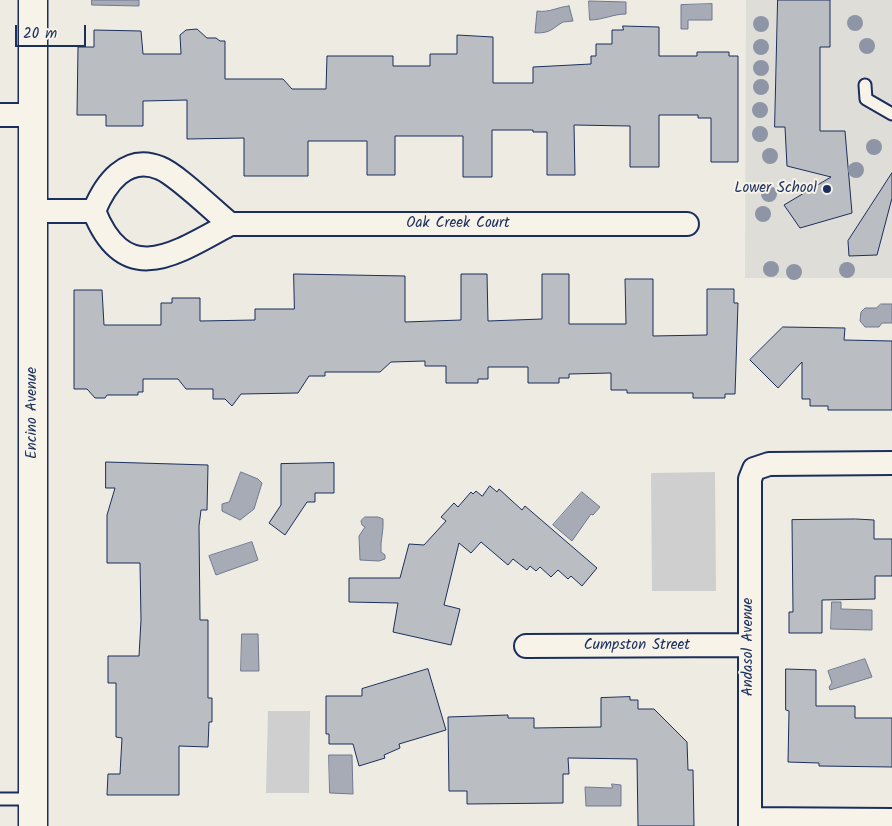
<!DOCTYPE html>
<html>
<head>
<meta charset="utf-8">
<style>
	body { margin:0 }
	#map { position:relative; width:892px; height:826px; overflow:hidden; background:#eeebe2; font-family:Kalam,sans-serif }
	canvas { display:block }
	.scale { position:absolute; left:15px; top:25px; width:71px; height:22px; box-sizing:border-box; border:2px solid #1b2f5e; border-top:0; padding-left:6px; font-size:15px; line-height:18px; white-space:nowrap; color:#1b2f5e; -webkit-text-stroke:4px #f7f3e8; paint-order:stroke }
</style>
</head>
<body>
<div id="map">
<canvas width="892" height="826"></canvas>
<div class="scale">20 m</div>
</div>
<script>
const g = document.querySelector('canvas').getContext('2d');
g.lineJoin = 'round';
function paint(path, color) { g.fillStyle = color; g.fill(path, 'evenodd'); }
function stroke(path, color, width, dash) { g.strokeStyle = color; g.lineWidth = width; g.lineCap = dash ? 'butt' : 'round'; g.setLineDash(dash || []); g.stroke(path); }
function write(font, color, halo, rows, align = 'center') {
  g.font = font + ' Kalam,sans-serif'; g.lineWidth = 4; g.setLineDash([]); g.textBaseline = 'middle'; g.strokeStyle = halo; g.fillStyle = color; for (const [text, x, y, turn = 0] of rows) {
    g.save(); g.translate(x, y); g.rotate((+turn || 0) * Math.PI / 180); g.textAlign = isNaN(turn) ? turn : align; if (halo) g.strokeText(text, 0, 0); g.fillText(text, 0, 0); g.restore();
  }
}
const built = new Path2D(`
	M746,0H892V278H745Z`);
const green = new Path2D(`
	M715,472L716,591H652L651,473Z
	M268,711H310L309,793H266Z`);
const water = new Path2D(`
	M92,0H139V6L92,5Z
	M589,1L626,2V14C613,14 603,20 590,20Z
	M712,4V20H688V29H681V5Z
	M569,6L573,21L563,22C551,29 552,33 535,33L537,11C549,13 557,7 569,6Z
	M881,304H892V323H882L879,327H865L860,321L861,312L865,308H876Z
	M241,472L258,479L262,483L254,509L240,520L222,511V504L229,502Z
	M582,492L600,507L593,515L591,514L572,541L553,525Z
	M365,517H378L383,519C384,531 380,541 381,552L385,555V559L379,561L360,560L359,536L365,527L362,525L361,521Z
	M252,542L258,560L216,575L209,556Z
	M832,602H841V609L872,610V630L831,629Z
	M242,634H258L259,671H241Z
	M865,659L872,677L830,690L829,687L832,683L828,671Z
	M329,755H352L353,794L330,793Z
	M612,784L621,785V806H586L585,787L612,788Z`);
const building = new Path2D(`
	M778,0H830V47H820V131H845L847,155L852,213L800,228L784,205L831,177L787,166L785,127H775Z
	M623,26L659,27V56H697V52H729V56H738V162H711V118H698V115H659V167H630V126L574,125L575,175H547V132H533V130H492V177H463V136H395V175H367V141H308V176H244V138L187,139V100L143,101V126H106V115H77L78,47H94V30L141,31L143,54H181L180,35L186,30L197,29L207,38H216L220,41H225V79H283L292,89H326L327,56H393V66H430V54H457V35L493,37V83H533V67L591,64V56H596V44H612V30H623Z
	M892,173V198L877,255L849,256L848,241Z
	M294,274L405,276V322L461,320V274H487L488,321L542,319V274H569V324H626L625,279H653V336L707,335V289H734V303H738L735,394H725V398H693V393H627V390H611V373L569,374V378H559V383H528V367H488V379H478V383H446V366H425V361L391,362L380,372H325V376H309L298,393L241,394L232,406L225,399H213V389H186L178,379H143V392H138V395H107L105,398H95L87,389H74V290H102L104,325H161V303H172V298H200V321L255,320V309H294Z
	M783,327L845,328L844,340L892,341V410H828V406H810V399H802V362L778,388L750,360Z
	M106,462L208,465L207,510H201L199,526L200,620H208V698H212V722H209L208,747L179,746V795H107L108,774H120L122,738L116,737V683H108V656H139L141,620L140,563H107V515L115,488H106Z
	M334,463V493H315V502H307L285,535L269,523L281,505V464Z
	M490,486L497,492L499,489L522,510L525,506L597,568L582,586L571,576L568,579L558,570L551,577L540,567L536,571L530,566L527,570L513,559L508,565L481,542L471,553L459,543L444,605L460,609L451,645L393,632L398,603L349,602V578H400L409,544L424,545L446,521L441,517L454,503L458,507L471,492L473,494L476,491L482,496Z
	M856,519L874,520V539H892V576H875V599L822,600V633H789V612H793L792,520Z
	M428,669L446,730L399,744L400,748L384,755L385,758L359,766L353,744H329V734H326V696H362V689Z
	M786,669L816,670V706H855V718H892V767L819,766V763L788,762L789,711L786,710Z
	M630,697V700H638V709H654L687,742L688,770H693L694,826H638L637,759L568,758L569,774H563V803L467,804V791H449L448,717L508,715V718H534V728L601,727V698Z`);
const service = new Path2D(`
	M865,85L866,99L892,114
	M0,799H33`);
const minor = new Path2D(`
	M0,115H33
	M33,211H94
	M230,224C214,211 176,174 160,168C126,154 105,184 94,211C125,289 175,254 230,224H687
	M526,646L748,645
	M750,819L892,820
	M750,826V479L754,469L769,464L892,463`);
const tertiary = new Path2D(`
	M33,826V0`);
const trees = [
	[855,23],
	[761,24],
	[867,46],
	[761,47],
	[761,68],
	[761,87],
	[760,110],
	[760,134],
	[874,147],
	[770,156],
	[856,170],
	[769,194],
	[763,214],
	[771,269],
	[847,270],
	[794,272]
];
const markers = [
	[827,189,5,"#1b2f5e"]
];
const poiNames = [
	["Lower School",817,189]
];
const streetNames = [
	["Oak Creek Court",458,224],
	["Encino Avenue",33,413,-90],
	["Cumpston Street",637,646],
	["Andasol Avenue",749,647,-90]
];
paint(built, '#deddd8');
paint(green, '#cfcfcf');
paint(water, '#a6abb5');
stroke(water, '#6e7992', 1);
paint(building, '#babdc2');
stroke(building, '#1b2f5e', 1);
stroke(service, '#1b2f5e', 15);
stroke(minor, '#1b2f5e', 26);
stroke(tertiary, '#1b2f5e', 31);
stroke(service, '#f7f3e8', 11);
stroke(minor, '#f7f3e8', 22);
stroke(tertiary, '#f7f3e8', 28);
g.fillStyle = '#8e95a6';
for (const [x, y] of trees) { g.beginPath(); g.arc(x, y, 8, 0, 2 * Math.PI); g.fill(); }
for (const [x, y, r, color] of markers) { const dot = new Path2D(); dot.arc(x, y, r, 0, 2 * Math.PI); g.fillStyle = color; g.fill(dot); stroke(dot, '#f7f3e8', 2); }
write('15px', '#1b2f5e', '#f7f3e8', poiNames, 'right');
write('15px', '#1b2f5e', '#f7f3e8', streetNames);
</script>
</body>
</html>
